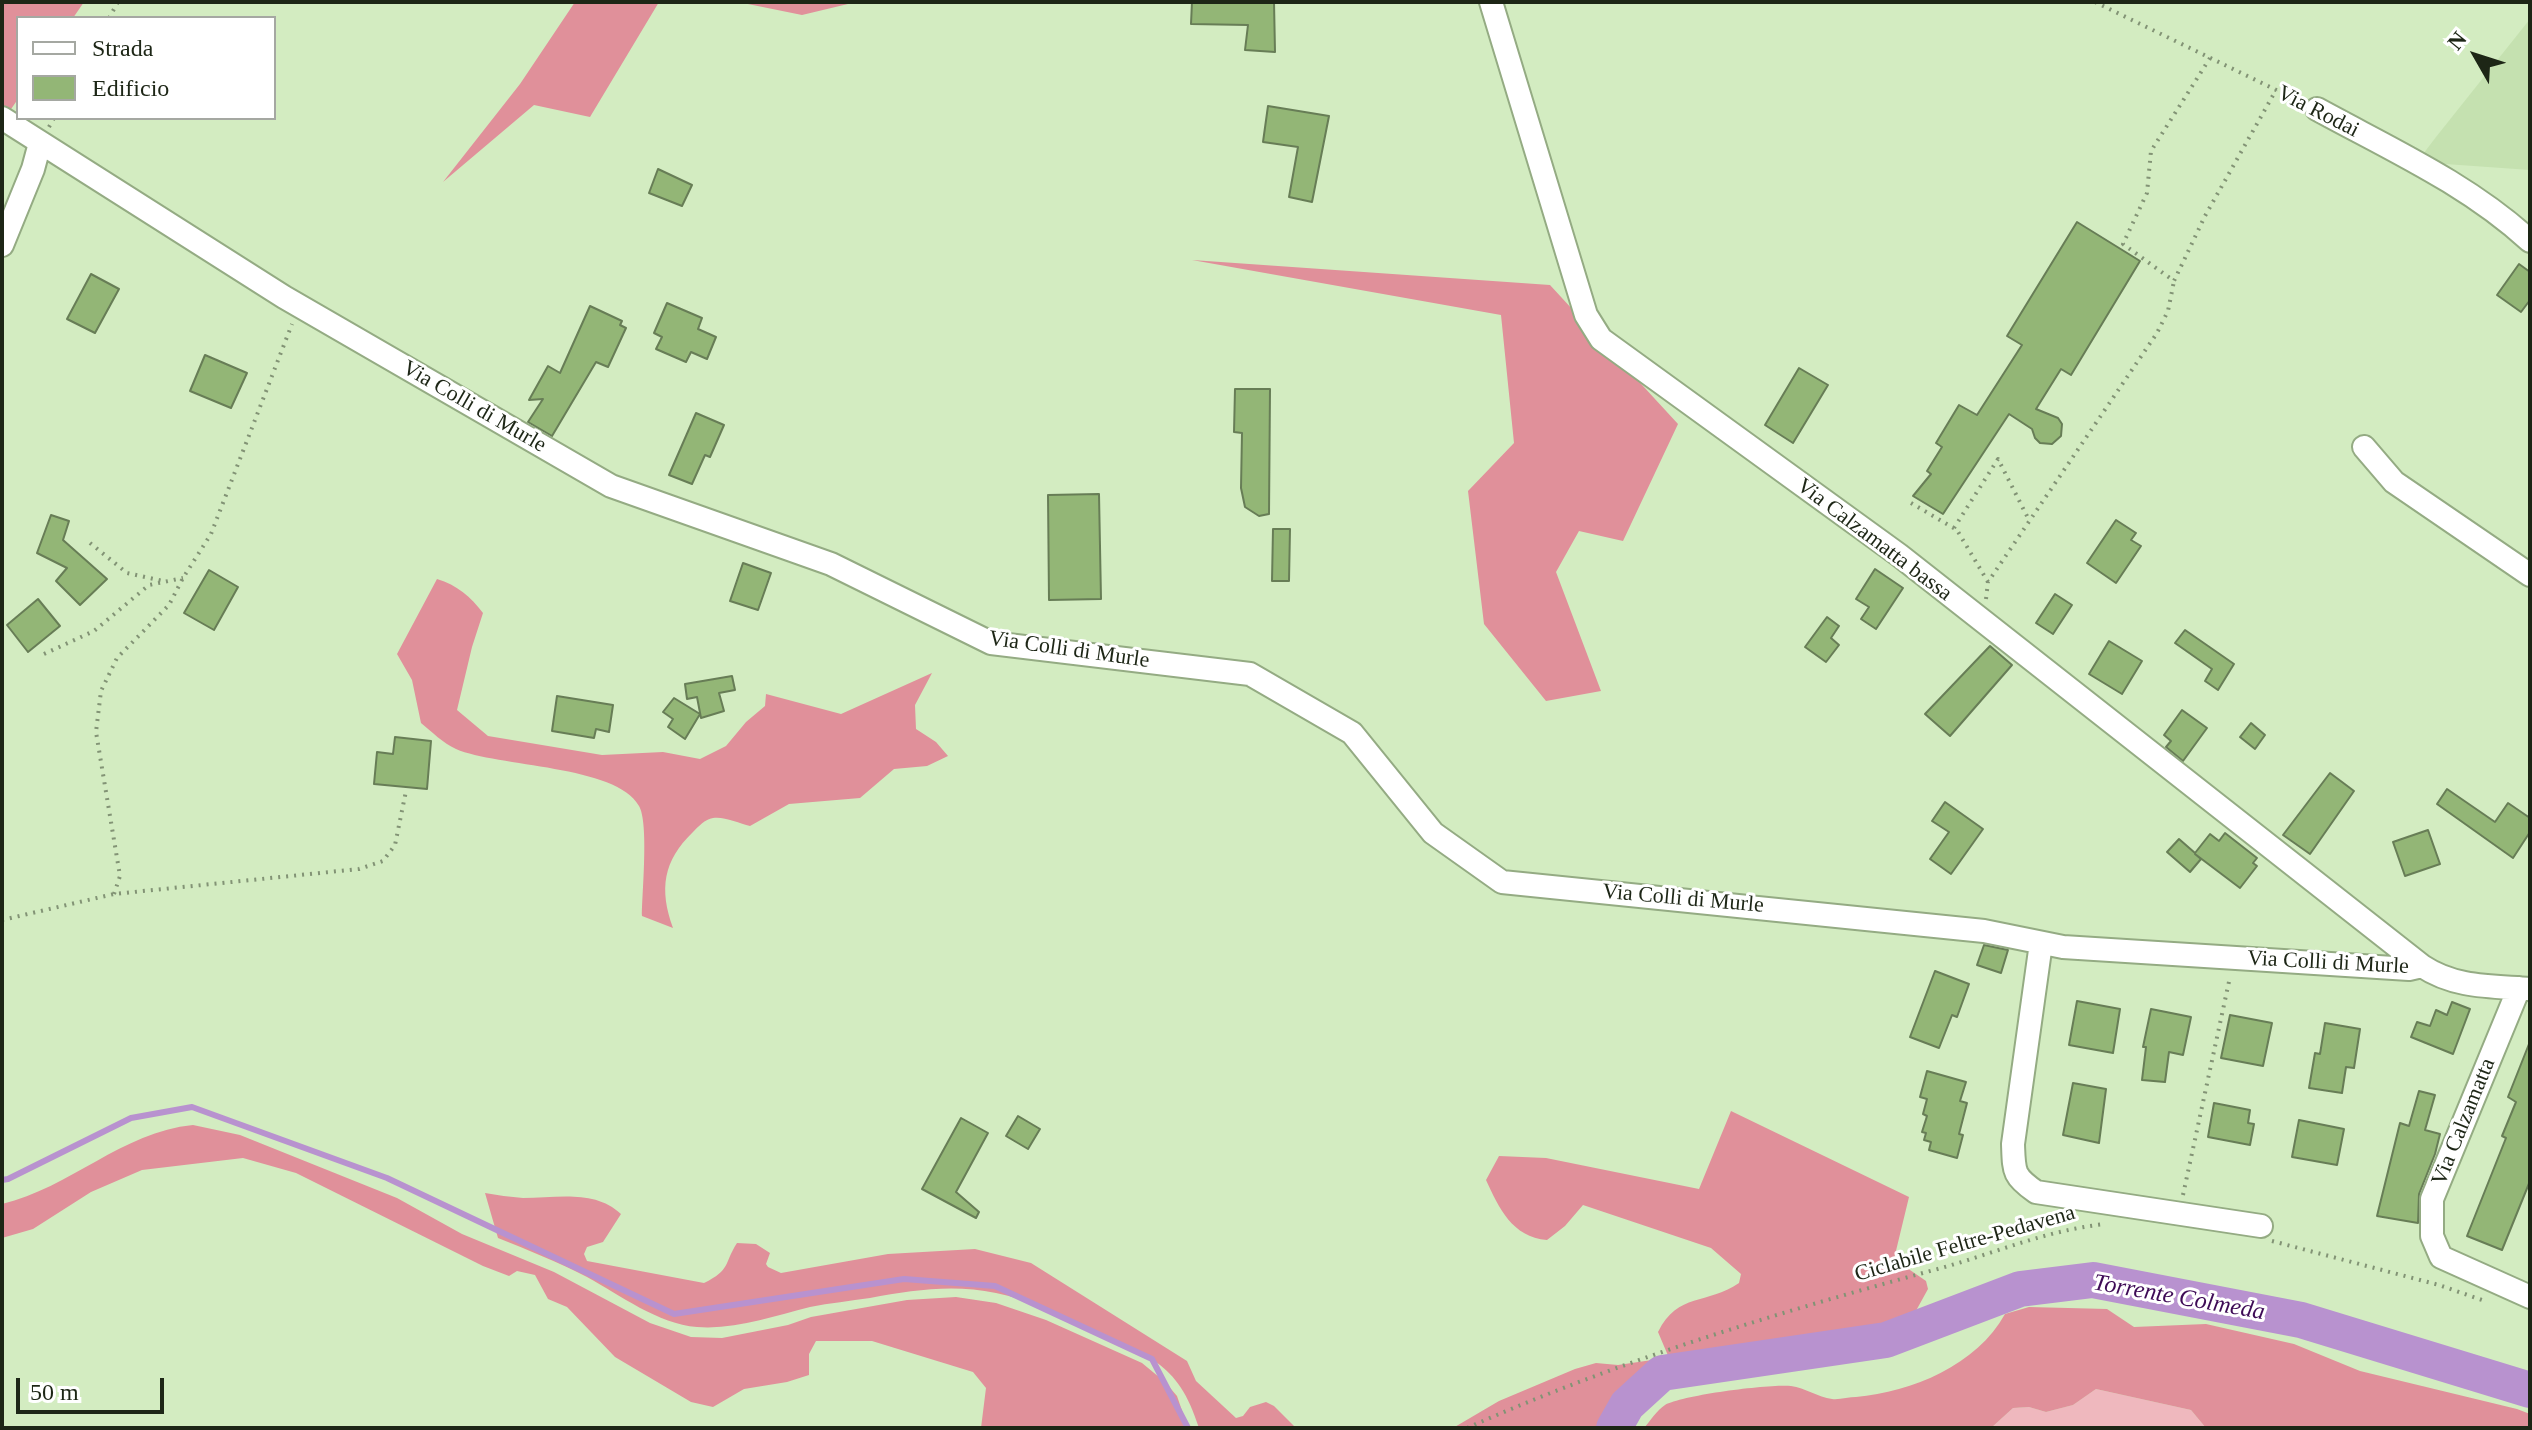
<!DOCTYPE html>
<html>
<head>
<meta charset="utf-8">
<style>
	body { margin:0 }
	#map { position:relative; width:2532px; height:1430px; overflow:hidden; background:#d3ecc1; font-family:"Times New Roman",serif }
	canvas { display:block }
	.frame { position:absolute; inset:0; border:4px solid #1d2616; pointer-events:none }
	.legend { position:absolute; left:16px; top:16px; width:260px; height:104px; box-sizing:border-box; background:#fff; border:2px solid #a5a8a2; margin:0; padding:10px 14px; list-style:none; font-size:24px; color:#1d2616 }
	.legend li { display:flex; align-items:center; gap:16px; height:40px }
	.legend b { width:40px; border:2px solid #a5a8a2 }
	.north { position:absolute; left:2436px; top:16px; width:80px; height:80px; -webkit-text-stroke:6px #fff; paint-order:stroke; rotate:309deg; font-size:22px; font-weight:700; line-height:32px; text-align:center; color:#1d2616 }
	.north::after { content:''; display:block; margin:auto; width:28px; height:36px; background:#1d2616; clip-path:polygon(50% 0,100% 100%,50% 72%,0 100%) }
	.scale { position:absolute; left:16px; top:1378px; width:148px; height:36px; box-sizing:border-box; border:4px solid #1d2616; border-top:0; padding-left:10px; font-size:24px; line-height:28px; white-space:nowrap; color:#1d2616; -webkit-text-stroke:6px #fff; paint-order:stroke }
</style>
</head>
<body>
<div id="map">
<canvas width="2532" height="1430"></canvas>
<div class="frame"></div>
<ul class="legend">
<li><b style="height:10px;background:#fff"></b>Strada</li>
<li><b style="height:22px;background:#93b676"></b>Edificio</li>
</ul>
<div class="north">N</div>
<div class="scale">50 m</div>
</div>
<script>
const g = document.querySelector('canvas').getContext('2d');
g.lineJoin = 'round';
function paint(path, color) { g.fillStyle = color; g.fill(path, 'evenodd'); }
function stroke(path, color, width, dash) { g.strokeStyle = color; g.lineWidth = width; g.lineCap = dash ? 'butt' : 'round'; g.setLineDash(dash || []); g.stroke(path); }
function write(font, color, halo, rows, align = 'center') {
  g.font = font + ' "Times New Roman",serif'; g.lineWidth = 6; g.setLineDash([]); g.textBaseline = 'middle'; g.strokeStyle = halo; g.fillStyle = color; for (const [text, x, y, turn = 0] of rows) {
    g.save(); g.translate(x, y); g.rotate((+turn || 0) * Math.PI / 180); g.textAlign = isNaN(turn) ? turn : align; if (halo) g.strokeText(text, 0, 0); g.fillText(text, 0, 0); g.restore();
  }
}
const built = new Path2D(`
	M2530,19V170L2417,162L2436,137Z`);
const green = new Path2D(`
	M2096,1389L2191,1410L2206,1428H1991L2013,1408L2029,1407L2046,1412L2073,1405Z`);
const forest = new Path2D(`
	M2,2H84L73,18H18V99L9,112L2,108Z
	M575,2H659L590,117L534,105L443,182L520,84Z
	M738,2H842L848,4L802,15Z
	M1192,260L1550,285L1678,424L1623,541L1579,531L1556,572L1601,691L1546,701L1484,624L1468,491L1514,443L1501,315Z
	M437,579C457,585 471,597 483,613L472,647L457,710L488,736L602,755L663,752L700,759L726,746L746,722L765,706L766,694L841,714L932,673L915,705L916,729L936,742L948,756L927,766L894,769L860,798L789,804L750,826C739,823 723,816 713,818C705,819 698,827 693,832C663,861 659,889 673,928L642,916C642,893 649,823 639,806C617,765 497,767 456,749C443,743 432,732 421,723L412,680L397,654Z
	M1731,1111L1909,1197L1894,1259L1926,1281L1928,1289L1912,1318L1903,1328L1915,1338L1850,1350L1789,1356L1729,1379L1694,1384L1675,1372L1658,1332C1678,1292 1707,1305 1739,1283L1741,1274L1711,1248L1583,1205L1565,1226L1547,1240C1512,1237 1499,1208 1486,1180L1499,1156L1546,1158L1699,1189Z
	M193,1125L240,1135L397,1198L462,1234L554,1272L650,1323L691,1337L722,1338L788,1325L811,1317L907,1300L956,1297L996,1303L1046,1320L1142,1363L1165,1382L1177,1396L1188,1428H981L986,1388L973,1372L872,1341H816L809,1354V1375L787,1382L744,1389L713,1407L691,1402L615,1357L567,1307L548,1299L535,1275L517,1271L509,1276L483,1266L296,1173L243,1158L142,1170L91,1192L33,1229L2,1238V1204C70,1188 122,1132 193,1125Z
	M485,1193C497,1195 510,1197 523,1198C556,1198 595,1189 621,1214L603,1242L587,1247L584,1254L587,1261L704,1283C731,1270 724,1263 737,1243L756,1244L770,1253L766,1264L768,1267L781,1273L888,1254L975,1249L1031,1263L1187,1361L1196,1381L1236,1418L1243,1416L1250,1407L1266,1402L1274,1406L1296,1428H1199C1178,1360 1146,1355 1086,1329C1057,1316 1028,1299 996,1293C953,1284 913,1290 870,1298C850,1301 830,1303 810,1307C773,1316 736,1330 697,1327C658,1324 620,1295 587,1277C558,1262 528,1250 498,1238Z
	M2029,1307L2107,1309L2134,1327L2206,1324L2294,1344L2360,1371L2517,1409L2530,1414V1428H2206L2191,1410L2096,1389L2073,1405L2046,1412L2029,1407L2013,1408L1991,1428H1644C1650,1421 1657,1410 1665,1405C1683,1395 1769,1384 1791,1386C1805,1388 1818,1397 1832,1399C1839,1400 1849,1397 1856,1397C1912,1392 1977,1365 2005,1314Z
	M1652,1360L1665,1379L1650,1390L1622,1428H1453L1499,1401L1575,1369L1596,1363L1618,1365Z`);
const stream = new Path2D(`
	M2,1180L8,1179L131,1118L192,1107L387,1178L674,1314L904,1279L995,1286L1152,1359L1188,1428`);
const river = new Path2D(`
	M1614,1428L1627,1405L1662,1373L1886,1340L2020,1289L2093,1280L2301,1320L2530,1390`);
const building = new Path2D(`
	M1192,2H1274L1275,52L1245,50L1248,25L1191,24Z
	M1268,106L1329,116L1312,202L1289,197L1298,147L1263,142Z
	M658,169L692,185L682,206L649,193Z
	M2077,222L2140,261L2071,375L2061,369L2036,409L2058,418L2062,424L2061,436L2052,444L2040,443L2035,438L2032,429L2009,414L1943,514L1913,496L1931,474L1927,471L1942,447L1936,443L1959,405L1977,415L2022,345L2007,336Z
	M2519,264L2530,272V300L2521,312L2497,295Z
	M91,274L119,289L95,333L67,319Z
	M667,303L702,318L698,329L716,337L707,359L691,352L686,362L656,349L662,337L654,333Z
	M590,306L622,321L620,325L626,328L608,367L596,362L552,436L528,422L543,399L529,400L548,366L560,373Z
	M205,355L247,373L231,408L190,391Z
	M1799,368L1828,385L1793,443L1765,425Z
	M1235,389H1270L1269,514L1259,516L1245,507L1241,488L1242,433L1234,432Z
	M696,413L724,425L710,457L705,455L692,484L669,475Z
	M1099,494L1101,599L1049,600L1048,495Z
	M51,515L69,521L63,540L107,579L80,605L56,581L67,568L37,553Z
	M2116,520L2136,533L2131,540L2141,546L2116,583L2087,563Z
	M1273,529H1290L1289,581H1272Z
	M743,563L771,573L758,610L730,601Z
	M1875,569L1903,588L1876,629L1861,619L1869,607L1856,599Z
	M209,570L238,587L214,630L184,613Z
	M2055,594L2072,605L2053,634L2036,623Z
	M38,599L60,626L28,652L7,625Z
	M1827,617L1839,626L1831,638L1839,645L1826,662L1805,647Z
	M2185,630L2234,664L2218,690L2205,681L2212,669L2175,643Z
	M2109,641L2142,661L2122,694L2089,674Z
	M1990,646L2012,665L1950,736L1925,714Z
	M732,676L735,690L719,693L724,711L701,718L697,697L687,699L685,684Z
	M557,696L613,705L609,732L596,729L594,738L552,731Z
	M674,698L700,714L685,739L668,727L673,719L663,712Z
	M2182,710L2207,728L2183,761L2166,747L2171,741L2164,735Z
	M2251,723L2265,735L2255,749L2240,737Z
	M395,737L431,741L427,789L374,784L377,752L393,754Z
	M2330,773L2354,791L2310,854L2283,835Z
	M2447,789L2495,822L2508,803L2530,818V832L2513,858L2437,804Z
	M1945,802L1983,829L1951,874L1930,859L1949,832L1932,821Z
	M2428,830L2440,864L2405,876L2393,842Z
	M2225,833L2257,858L2253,863L2257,866L2240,888L2195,854L2201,859L2190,872L2167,852L2179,839L2195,853L2210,834L2219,841Z
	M1984,945L2008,950L2001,973L1977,965Z
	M1935,971L1969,984L1957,1017L1952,1015L1939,1048L1910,1037Z
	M2077,1001L2120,1009L2113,1053L2069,1045Z
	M2452,1002L2470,1009L2453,1054L2411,1037L2417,1022L2430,1026L2436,1010L2447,1015Z
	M2151,1009L2191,1017L2183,1055L2169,1052L2165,1082L2142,1080L2146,1047H2143Z
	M2230,1015L2272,1023L2263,1066L2221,1058Z
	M2325,1023L2360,1029L2354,1068L2346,1067L2342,1093L2309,1088L2315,1053L2320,1054Z
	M2529,1044L2530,1181L2502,1250L2467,1236L2506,1138L2502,1136L2516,1102L2508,1097Z
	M1927,1071L1966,1082L1960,1101L1967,1103L1959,1134L1963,1135L1957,1158L1929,1150L1931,1142L1924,1140L1926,1133L1922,1132L1927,1116L1923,1114L1927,1099L1920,1097Z
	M2073,1083L2106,1089L2099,1143L2063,1135Z
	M2419,1091L2435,1095L2425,1130L2440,1134L2435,1154L2419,1194L2418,1223L2377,1216L2400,1123L2409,1126Z
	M2214,1103L2250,1110L2248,1123L2254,1124L2250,1145L2208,1137Z
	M1018,1116L1040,1129L1028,1149L1006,1136Z
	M961,1118L988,1133L956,1192L979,1212L976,1218L922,1189Z
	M2299,1120L2344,1129L2337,1165L2292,1157Z`);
const path = new Path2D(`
	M2095,2L2301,102
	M109,18L118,2
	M2210,58L2151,151L2147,193L2123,244L2174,281L2205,216L2276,90
	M49,127L54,118
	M1911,503L1957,530L1988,582
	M1954,528L1998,459L2029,520
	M90,543L127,573L163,581
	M1986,599L1988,582L2157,333L2168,311L2174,281
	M44,654L94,631L149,585L183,578
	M114,894L120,876L96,732L101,691L117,658L169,605L183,578L211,534L292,324
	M2,920L114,894L359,869L383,861L395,845L406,791
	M2183,1195L2230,977
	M2272,1241L2439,1285L2482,1300
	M1467,1428C1618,1361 1776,1313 1934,1270C1994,1254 2042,1231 2105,1224`);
const minor = new Path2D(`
	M1491,2L1586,315L1601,339L1899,555L2422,966C2455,988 2491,986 2530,989
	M2317,109C2390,149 2468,184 2530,241
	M2,118L284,297L611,486L831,564L991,643L1250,674L1352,733L1433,833L1502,882L1984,931L2063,947L2409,969L2422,966
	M2,245L33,169L40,143
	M2364,447L2394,482L2530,575
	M2041,943L2013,1144C2014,1172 2013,1176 2036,1192L2261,1226
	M2519,988L2432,1199V1236L2441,1257L2530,1297`);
const streetNames = [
	["Via Rodai",2318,112,27],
	["Via Colli di Murle",474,407,30],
	["Via Calzamatta bassa",1874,540,37],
	["Via Colli di Murle",1069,650,8],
	["Via Colli di Murle",1683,899,5],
	["Via Colli di Murle",2328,963,3],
	["Via Calzamatta",2464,1122,-68],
	["Ciclabile Feltre-Pedavena",1965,1244,-16]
];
const waterNames = [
	["Torrente Colmeda",2179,1298,10]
];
paint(built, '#c5e1b0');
paint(green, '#efb8be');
paint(forest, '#e0909a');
stroke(stream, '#b892cf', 6);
stroke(river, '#b892cf', 36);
paint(building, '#93b676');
stroke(building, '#677d56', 2);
stroke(minor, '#94ab83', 26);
stroke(path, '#829375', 4, [2, 6]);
stroke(minor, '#fff', 22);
write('22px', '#1d2616', '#fff', streetNames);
write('italic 24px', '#3e0b56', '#fff', waterNames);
</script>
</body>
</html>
